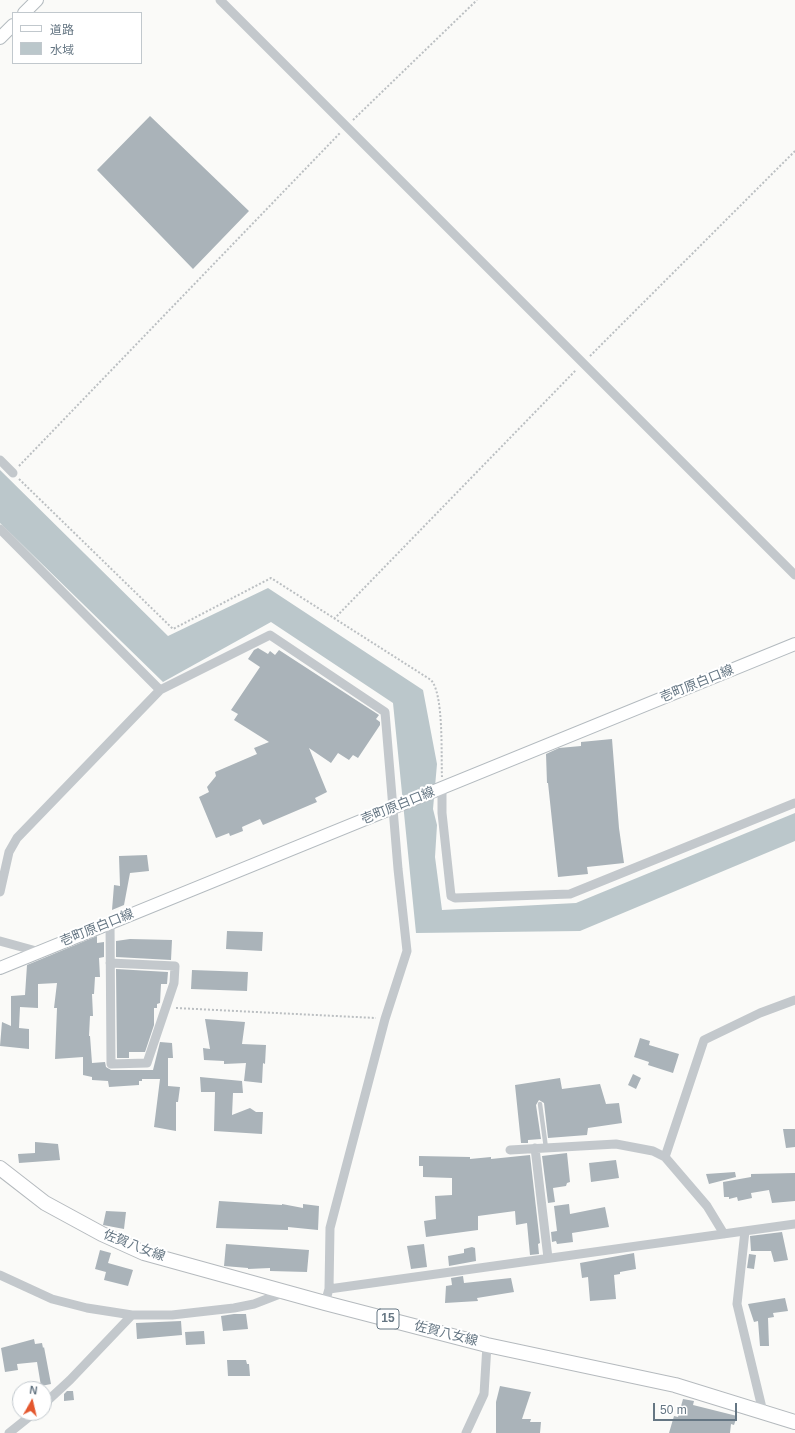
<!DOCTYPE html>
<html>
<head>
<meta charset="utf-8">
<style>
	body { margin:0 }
	#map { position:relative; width:795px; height:1433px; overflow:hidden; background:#fafaf8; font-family:Helvetica,"Noto Sans JP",sans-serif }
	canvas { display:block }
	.legend { position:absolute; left:12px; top:12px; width:130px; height:52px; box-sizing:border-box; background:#fff; border:1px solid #c1c8cd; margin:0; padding:5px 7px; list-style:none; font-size:12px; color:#657683 }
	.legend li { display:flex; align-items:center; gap:8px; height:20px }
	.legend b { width:20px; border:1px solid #c1c8cd }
	.north { position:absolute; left:12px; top:1381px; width:40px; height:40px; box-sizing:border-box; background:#fff; border:1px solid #c1c8cd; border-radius:50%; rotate:8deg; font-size:11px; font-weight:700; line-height:16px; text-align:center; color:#657683 }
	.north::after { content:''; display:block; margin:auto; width:14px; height:18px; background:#e4572e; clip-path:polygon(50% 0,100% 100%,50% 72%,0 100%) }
	.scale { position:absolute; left:653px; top:1403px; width:84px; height:18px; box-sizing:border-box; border:2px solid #657683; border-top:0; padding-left:5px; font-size:12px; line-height:14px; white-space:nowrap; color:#657683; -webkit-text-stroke:3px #fff; paint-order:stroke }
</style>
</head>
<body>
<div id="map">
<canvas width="795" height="1433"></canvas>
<ul class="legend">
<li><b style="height:5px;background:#fff"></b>道路</li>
<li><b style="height:11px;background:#bbc7cb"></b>水域</li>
</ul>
<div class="north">N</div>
<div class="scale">50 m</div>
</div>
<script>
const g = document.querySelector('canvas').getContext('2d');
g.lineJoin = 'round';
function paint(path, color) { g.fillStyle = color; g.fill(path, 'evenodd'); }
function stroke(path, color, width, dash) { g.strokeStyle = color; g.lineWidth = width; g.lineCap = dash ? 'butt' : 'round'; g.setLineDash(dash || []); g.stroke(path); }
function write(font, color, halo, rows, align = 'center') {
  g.font = font + ' Helvetica,"Noto Sans JP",sans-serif'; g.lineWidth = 4; g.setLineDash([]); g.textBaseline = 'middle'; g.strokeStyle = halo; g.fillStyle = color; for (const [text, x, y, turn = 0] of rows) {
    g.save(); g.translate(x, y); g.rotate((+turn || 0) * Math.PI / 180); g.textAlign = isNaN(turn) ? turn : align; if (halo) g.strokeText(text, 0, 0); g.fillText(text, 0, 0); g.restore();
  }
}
const water = new Path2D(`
	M0,470L168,636L268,588L423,690L437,764L433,809L437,825L435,857L442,910L576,903L795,813V841L580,931L416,933L393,703L271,622L163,682L0,523Z`);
const building = new Path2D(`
	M150,116L249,211L193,269L97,170Z
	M258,648L268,654L270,651L275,655L279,650L379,715L376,719L380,722V725L358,758L353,755L349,760L338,753L331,763L309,748L327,792L315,798L317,802L263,825L260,819L242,827L243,831L230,836L229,833L216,838L199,797L209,792L207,787L216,776L215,772L257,754L254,748L269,742L234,720L238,714L231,710L260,667L248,659L254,650Z
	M612,739L619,828L624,863L587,867L588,874L558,877L548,783H547L546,754L559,748L581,746V742Z
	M147,855L149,871L130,873L124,905L112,910L114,885L120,886L119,856Z
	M227,931L263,932L262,951L226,949Z
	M97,936V943L104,942V957L99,958L100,977H95L94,994H92L93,1016H90L89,1036H90L92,1063L105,1062L106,1067L111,1070H153L160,1042L172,1043L173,1058H168V1086L180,1087L178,1102H176V1131L154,1127L160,1079H142V1081H139V1085L109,1087L108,1081L92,1080V1077L83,1075V1057L55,1059L57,1008H54L57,983L38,984V1008L20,1007L19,1028L29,1029V1049L0,1046L2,1022L11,1026V996L25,995L27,965Z
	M130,939L172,940L171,960L116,957V941Z
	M116,969L168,972L167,984H161L160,1003L157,1004V1008H154V1025L145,1052H129V1058H117Z
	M192,970L248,972L247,991L191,989Z
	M205,1019L245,1022L242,1044L266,1045L265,1064L263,1063L262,1083L244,1081L246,1063L224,1064V1061L204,1060L203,1048L210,1049Z
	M640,1038L650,1041L649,1045L679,1054L673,1073L648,1065L649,1062L634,1057Z
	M633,1074L641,1078L636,1089L628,1085Z
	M200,1077L242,1081L243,1093H233L232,1115L250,1108L256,1112H263L262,1134L214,1131L215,1092H201Z
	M560,1078L562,1089L600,1084L606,1104L619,1103L622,1123L588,1128L587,1135L548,1138L544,1103L539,1100L536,1105L541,1139L528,1140V1143H521L515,1085Z
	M783,1129H795V1147L786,1148Z
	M35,1142L58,1144L60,1160L19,1163L18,1154L35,1153Z
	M567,1153L570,1182L567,1183L566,1186L553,1188L555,1202L548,1203L542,1156Z
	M530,1155L540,1243L538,1244L539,1254L530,1255L527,1223L516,1225L515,1211L478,1216V1230L426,1237L424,1221L436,1219L435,1196L452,1195V1178L423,1177V1166H419V1156L470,1157V1159L491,1157V1159Z
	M616,1160L619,1178L591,1182L589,1163Z
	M735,1172L736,1177L709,1184L706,1174Z
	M795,1173V1201L772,1203L769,1190L751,1193L752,1198L738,1201L737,1197L729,1199V1197H724L723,1182L751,1177V1174Z
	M219,1201L282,1205V1204L303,1208V1204L319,1206L318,1230L288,1227V1230L216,1228Z
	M569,1204L570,1214L605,1207L609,1227L572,1233L573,1242L557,1244L556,1241L552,1242L551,1232L557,1231L554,1206Z
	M106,1211L126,1212L124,1229L103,1225Z
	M782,1232L788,1260L774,1262L771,1251H751L750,1236Z
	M226,1244L309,1250L307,1272L270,1271V1268L248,1269V1268L224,1266Z
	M424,1244L427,1267L411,1269L407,1246Z
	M472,1247L475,1248L476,1261L449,1266L448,1256L464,1253V1249Z
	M100,1250L111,1253L108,1263L133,1270L128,1286L104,1280L106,1272L95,1269Z
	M634,1253L636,1269L620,1272V1274L614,1275L616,1299L590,1301L588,1277L582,1278L580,1263Z
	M749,1254L756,1255L754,1269L747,1268Z
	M463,1276L464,1283L511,1278L514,1292L477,1298L478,1301L445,1303L446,1286L452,1285L451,1278Z
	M785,1298L788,1311L773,1313L774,1317L768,1318L769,1346H760L758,1321L754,1322L748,1304Z
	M234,1314H246L248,1329L223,1331L221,1316Z
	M181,1321L182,1335L137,1339L136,1323Z
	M204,1331L205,1344L186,1345L185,1332Z
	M34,1339L35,1344L42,1343L43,1348L44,1347L51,1384L41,1386L37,1362L17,1364L18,1370L5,1372L1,1348Z
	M227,1360H246L247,1364H249L250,1376H228Z
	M500,1386L531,1392L522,1419H531L530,1422H541L540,1433H496V1402Z
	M67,1391H73L74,1400L64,1401V1394Z
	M683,1399L694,1401L693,1405L737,1416L734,1425L731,1424L730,1433H669L674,1416L678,1417Z`);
const path = new Path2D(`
	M353,120L477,0
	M590,356L795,151
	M19,466L340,133
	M19,479L173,629L271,578L431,680C444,694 441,756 442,777
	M334,619L576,370
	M176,1008L376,1018`);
const lane = new Path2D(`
	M540,1104L546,1148`);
const street = new Path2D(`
	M220,0L795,575
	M0,460L13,473
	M0,529L160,690
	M442,789V813L451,896L455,898L570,894L795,803
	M0,892L9,852L17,838L160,690L270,635L385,712L398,869L407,951L385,1019L330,1228L329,1289L325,1303
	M110,922L111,1064L147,1063L174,983L175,966L110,963
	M0,941L40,952
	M535,1148L548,1258
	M510,1150L616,1144L653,1151L665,1157L707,1206L724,1234
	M665,1157L704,1040L760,1013L795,1000
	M745,1231L737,1304L763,1412
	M0,1275L52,1299L87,1308L132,1315H172L234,1308L254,1304L285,1292
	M329,1289L795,1224
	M44,1404L70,1380L132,1315
	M9,1433L34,1413
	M466,1433L484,1394L487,1345`);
const secondary = new Path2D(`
	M24,13L37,0
	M0,38L13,25
	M0,968L795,644`);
const primary = new Path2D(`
	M0,1168L45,1203L102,1234L144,1253L325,1303L487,1345L675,1385L795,1422`);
const shields = [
	[388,1319,22]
];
const shieldNames = [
	["15",388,1319]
];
const streetNames = [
	["壱町原白口線",697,684,-22],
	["壱町原白口線",398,806,-22],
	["壱町原白口線",97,928,-22],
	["佐賀八女線",134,1246,21],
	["佐賀八女線",446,1334,14]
];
paint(water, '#bbc7cb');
paint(building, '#aab3b9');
stroke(secondary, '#b3babf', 14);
stroke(primary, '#b5babe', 16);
stroke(path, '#bbbfc2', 2, [2, 2]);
stroke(lane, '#c3c8cc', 4.5);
stroke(street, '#c3c8cc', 9);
stroke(secondary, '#fff', 12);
stroke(primary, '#fff', 14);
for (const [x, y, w] of shields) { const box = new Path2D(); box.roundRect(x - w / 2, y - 10, w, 20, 3); g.fillStyle = '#fff'; g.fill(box); stroke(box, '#657683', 1); }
write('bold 12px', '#657683', null, shieldNames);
write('13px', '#657683', '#fff', streetNames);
</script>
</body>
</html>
